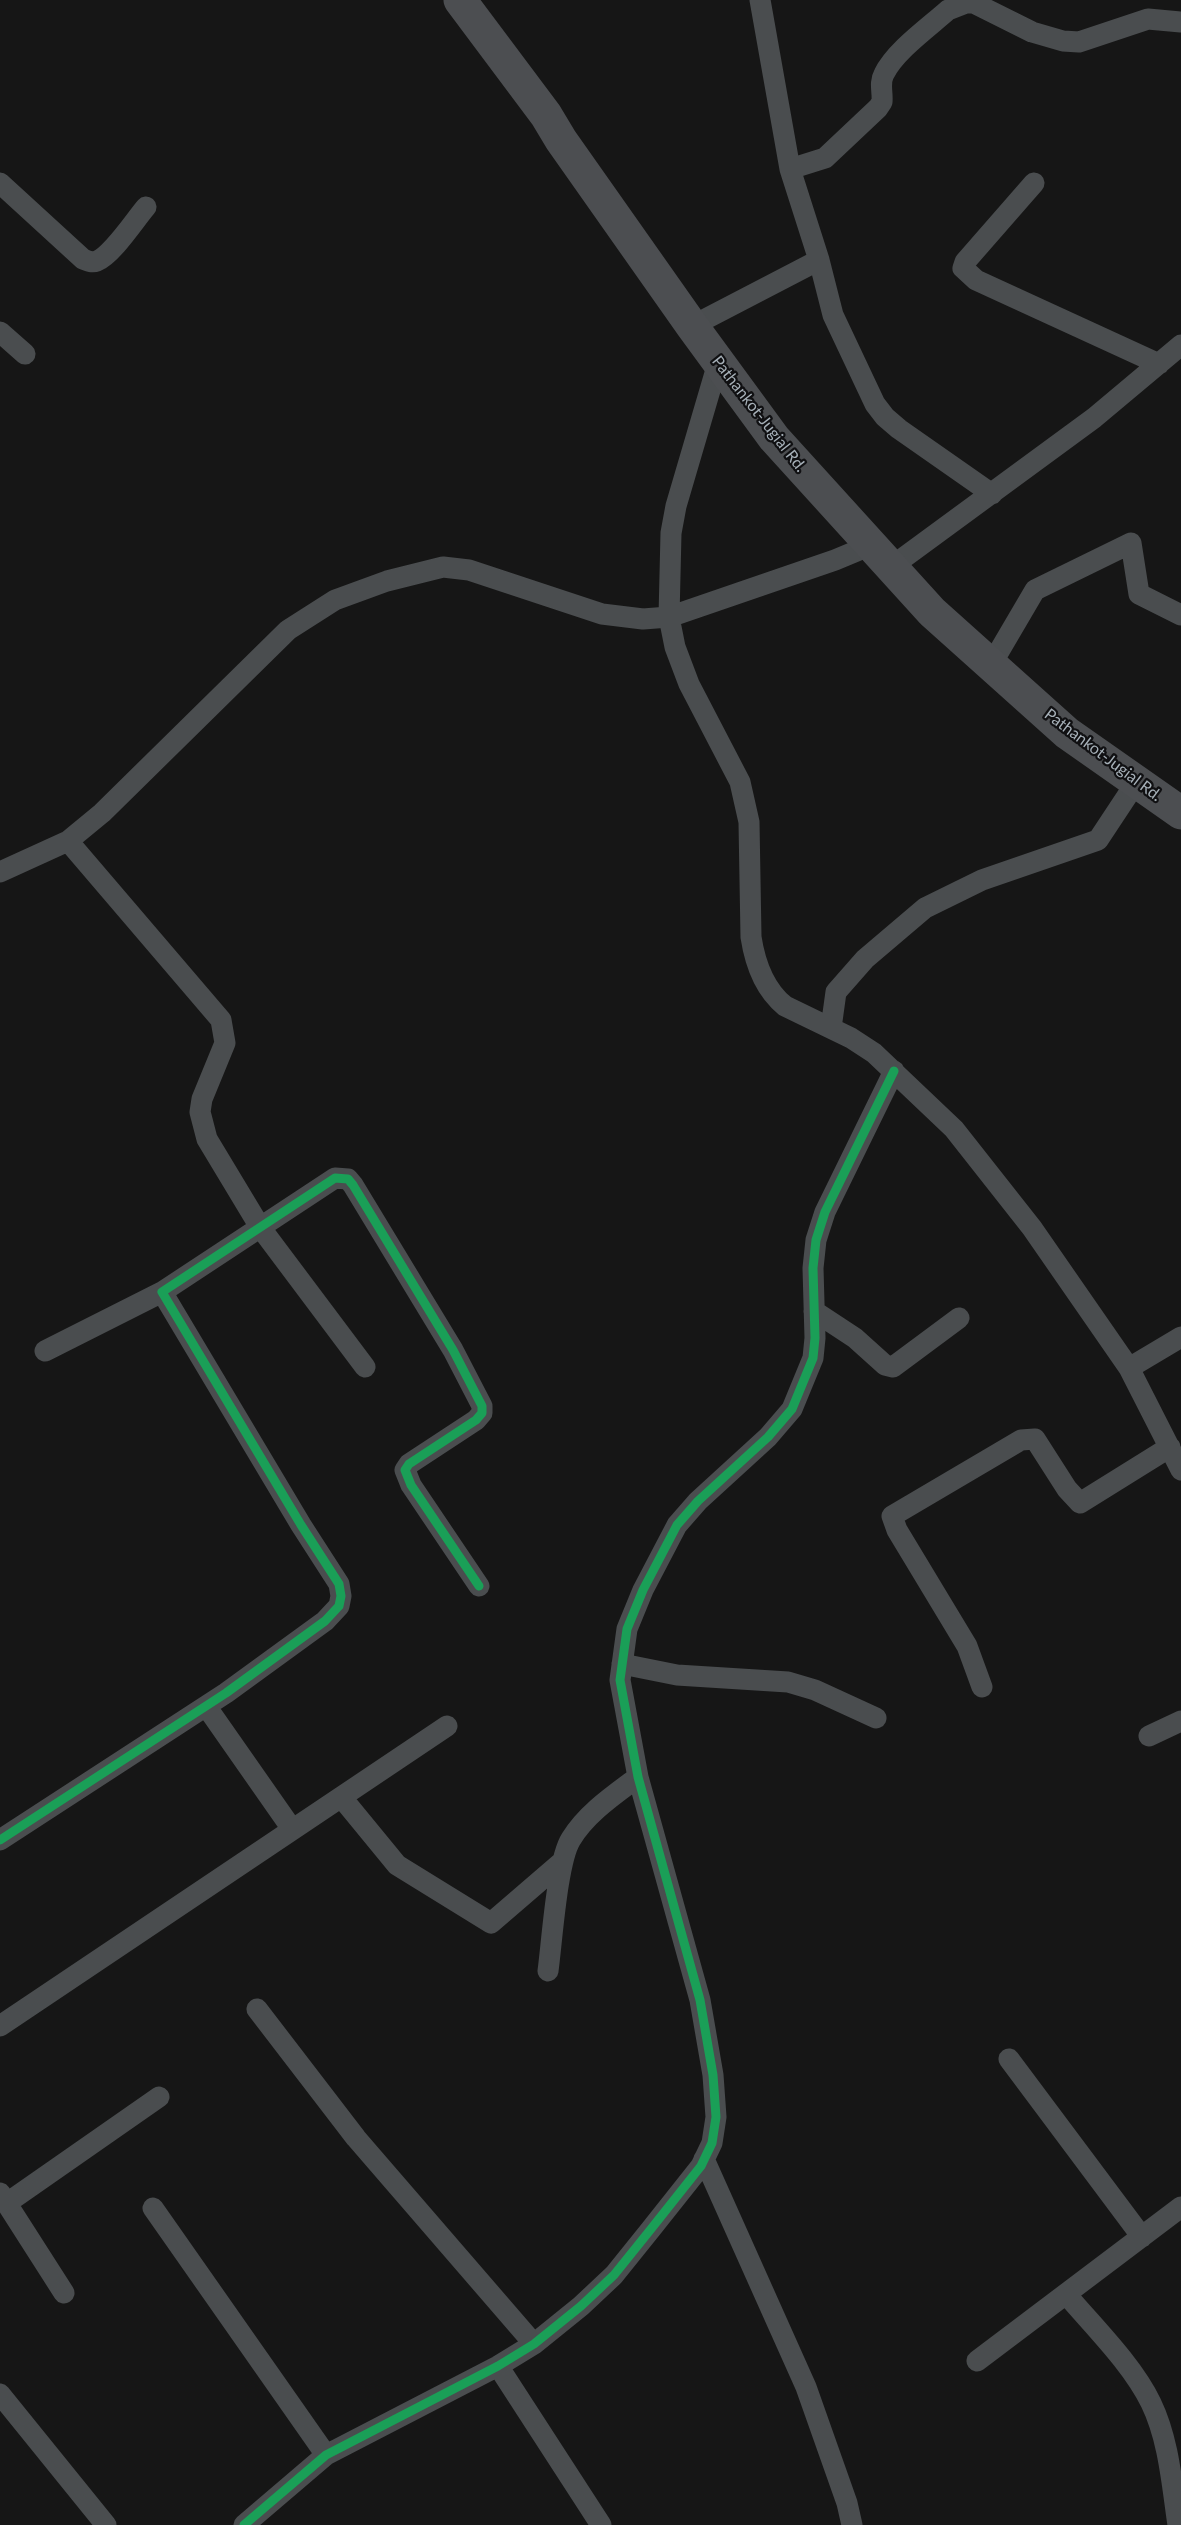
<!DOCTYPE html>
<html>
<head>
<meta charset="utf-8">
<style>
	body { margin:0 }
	canvas { display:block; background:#161616 }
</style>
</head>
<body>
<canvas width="1181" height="2525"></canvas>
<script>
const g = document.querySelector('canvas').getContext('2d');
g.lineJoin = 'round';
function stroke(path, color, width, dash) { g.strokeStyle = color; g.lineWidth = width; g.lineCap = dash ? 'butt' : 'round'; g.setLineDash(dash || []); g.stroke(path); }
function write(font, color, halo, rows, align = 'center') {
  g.font = font + ' Lato,sans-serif'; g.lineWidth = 4.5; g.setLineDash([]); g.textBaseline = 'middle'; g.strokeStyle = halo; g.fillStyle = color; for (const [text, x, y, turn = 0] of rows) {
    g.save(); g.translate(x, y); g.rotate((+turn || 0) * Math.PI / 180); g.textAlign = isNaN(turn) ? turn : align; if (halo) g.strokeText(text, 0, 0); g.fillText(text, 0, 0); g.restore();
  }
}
const street = new Path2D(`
	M760,0L790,169
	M0,183L83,259C88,261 92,263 97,261C113,254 134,221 146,207
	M1034,183L965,262L963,268L976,280L1159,364
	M692,326L819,260
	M0,332L25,354
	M718,363L676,506L671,533L669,617L675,647L689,684L740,782L749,822L751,937C755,963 764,989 785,1006L851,1038L874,1053L954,1129L1032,1228L1129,1368L1181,1470
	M992,494L899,429L885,417L875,404L833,315L819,260L790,169L825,158L878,108L882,102C883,92 879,83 884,74C895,51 929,27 948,10L966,3H974L1032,32L1063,41L1079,42L1148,19L1181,22
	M891,567L1094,418L1181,345
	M991,665L1035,590L1131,543L1139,594L1181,615
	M68,841L221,1020L225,1043L202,1099L200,1112L207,1139L260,1227L365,1367
	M0,872L68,841L102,813L288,630L335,600L387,581L443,567L469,570L602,614L643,619L669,617L835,560L871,545
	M831,1028L836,992L865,959L925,908L982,880L1098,840L1137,781
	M814,1311L855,1338L885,1365L893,1367L959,1318
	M45,1351L162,1292
	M1129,1368L1181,1337
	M622,1664L677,1675L788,1682L815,1690L876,1718
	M982,1687L967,1646L897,1530L892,1516L1021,1440L1035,1439L1067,1489L1080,1503L1170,1447
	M206,1706L292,1829
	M1149,1736L1181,1721
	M342,1798L397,1865L491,1923L563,1861
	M0,1840L226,1693L325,1621L339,1606L341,1596L339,1584L301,1525L162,1292L335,1178L348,1179L353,1185L453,1350L482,1406V1413L476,1420L409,1464L405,1470L411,1485L479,1586
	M548,1971C552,1942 557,1861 571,1839C587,1813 614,1795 638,1777
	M257,2009L356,2138L534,2344
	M0,2026L447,1726
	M1009,2059L1142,2237
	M704,2159L806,2387L847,2503L852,2525
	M0,2193L64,2293
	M7,2203L159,2097
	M153,2208L326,2455
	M1066,2294C1094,2327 1132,2364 1151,2403C1169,2440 1172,2485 1178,2525
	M977,2361L1181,2207
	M498,2366L601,2525
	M0,2394L106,2525
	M244,2525L326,2455L498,2366L534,2344L581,2306L614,2275L651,2229L701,2166L712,2143L716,2117L713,2075L700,2000L638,1777L620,1680L627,1629L643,1590L677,1525L698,1501L768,1437L792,1409L813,1358L815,1338L813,1268L816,1240L825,1212L894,1071`);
const primary = new Path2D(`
	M460,0L546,115L561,140L692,326L774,438L932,612L1067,733L1181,813`);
const cycleway = new Path2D(`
	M0,1840L226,1693L325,1621L339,1606L341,1596L339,1584L301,1525L162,1292L335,1178L348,1179L353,1185L453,1350L482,1406V1413L476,1420L409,1464L405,1470L411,1485L479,1586
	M244,2525L326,2455L498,2366L534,2344L581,2306L614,2275L651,2229L701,2166L712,2143L716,2117L713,2075L700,2000L638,1777L620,1680L627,1629L643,1590L677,1525L698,1501L768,1437L792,1409L813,1358L815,1338L813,1268L816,1240L825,1212L894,1071`);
const streetNames = [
	["Pathankot-Jugial Rd.",759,414,52],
	["Pathankot-Jugial Rd.",1103,755,37]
];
stroke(street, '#4a4d4f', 21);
stroke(primary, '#4c4e51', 33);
stroke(cycleway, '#1a9f57', 9);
write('16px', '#a6b0b8', '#101012', streetNames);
</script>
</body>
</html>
